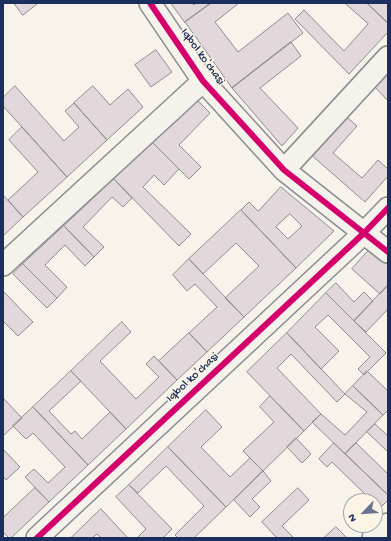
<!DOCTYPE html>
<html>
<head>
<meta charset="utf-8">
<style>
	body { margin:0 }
	#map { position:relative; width:391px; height:541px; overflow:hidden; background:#f7f3ea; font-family:"Gochi Hand",sans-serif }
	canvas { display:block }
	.frame { position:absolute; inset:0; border:4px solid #1b2f5e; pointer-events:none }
	.north { position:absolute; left:343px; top:493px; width:40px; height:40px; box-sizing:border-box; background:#fcf5e5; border:1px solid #a2a6af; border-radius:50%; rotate:245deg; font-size:11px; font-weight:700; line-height:16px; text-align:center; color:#1b2f5e }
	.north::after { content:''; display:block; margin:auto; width:14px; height:18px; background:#68748f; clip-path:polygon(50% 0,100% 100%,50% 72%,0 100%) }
</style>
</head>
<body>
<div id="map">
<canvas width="391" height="541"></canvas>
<div class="frame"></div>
<div class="north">N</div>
</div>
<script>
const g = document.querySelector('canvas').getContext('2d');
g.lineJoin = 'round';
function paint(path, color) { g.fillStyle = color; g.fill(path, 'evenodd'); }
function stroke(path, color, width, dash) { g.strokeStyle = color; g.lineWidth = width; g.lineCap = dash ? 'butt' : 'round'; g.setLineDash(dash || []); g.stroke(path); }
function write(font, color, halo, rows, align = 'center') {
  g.font = font + ' "Gochi Hand",sans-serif'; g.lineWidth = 3; g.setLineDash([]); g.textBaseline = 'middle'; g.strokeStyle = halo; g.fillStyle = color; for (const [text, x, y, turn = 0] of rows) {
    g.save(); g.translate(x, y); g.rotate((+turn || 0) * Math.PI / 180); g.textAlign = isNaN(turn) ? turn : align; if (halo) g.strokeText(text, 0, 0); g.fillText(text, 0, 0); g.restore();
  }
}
const building = new Path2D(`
	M14,3H37V4L23,15Z
	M171,3H192L194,5L196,3H211L185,22Z
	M211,3H239L215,22L238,52L288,13L303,33L232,88L185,22Z
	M345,3H367L388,23V32L349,74L295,19L304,10L344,51L368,24Z
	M367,3H388V23Z
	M291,42L301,56L260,88L298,128L282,146L232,88Z
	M156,50L172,72L151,87L135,65Z
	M388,69V101L373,85Z
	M15,86L64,141L79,127L65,111L74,103L107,140L67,177L3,106V98Z
	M93,86L110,105L128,89L143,107L107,140L74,103Z
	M197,100L210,113L179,145L201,167L189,179L152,142Z
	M343,114L357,126L333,153L362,178L378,160L388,169V176L365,202L309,153Z
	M22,127L67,177L23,217L8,200L38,172L9,140Z
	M152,142L179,169L164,185L154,175L143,187L191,234L179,246L114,179Z
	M114,179L132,198L123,207L112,197L83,227L104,247L94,257L64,226Z
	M281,187L334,231L296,268L241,210L249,202L258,211ZM290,214L302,226L288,239L276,227Z
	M3,195L23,217L3,236Z
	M241,210L296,268L244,317L225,298L259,266L236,243L203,274L189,259Z
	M64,226L94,257L85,266L65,245L45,265L67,287L57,298L23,264Z
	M370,249L388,265V285L380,294L352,269Z
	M189,259L244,317L207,352L189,333L217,307L195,284L187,291L173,275Z
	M23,264L57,298L47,308L13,274Z
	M336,283L354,302L364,292L373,301L354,321L326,293Z
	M388,285V309L366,332L354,321Z
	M3,291L33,322L18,336L3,321Z
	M326,293L386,353L364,375L358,369L370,357L328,315L315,327L339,351L321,369L287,333Z
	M122,322L131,332L100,361L136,399L159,377L146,364L154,356L177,380L126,429L71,371Z
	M189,333L207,352L177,380L159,361Z
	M287,333L345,394L337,402L291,354L277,368L321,414L304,431L247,372Z
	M71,371L81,381L49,411L71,434L75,431L82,439L110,412L126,429L88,465L33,407Z
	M367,371L388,391V410L383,415L353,386Z
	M353,386L383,415L345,454L312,422L321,414L345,435L367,412L345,394Z
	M270,396L304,431L263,471L243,451L274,422L260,407Z
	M4,399L22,418L3,436V400Z
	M33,407L88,465L49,502L25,477L34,469L48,483L65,467L33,433L26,439L13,426Z
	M206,410L222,427L201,447L230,477L250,458L263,471L226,507L168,447Z
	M375,424L388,436V452L367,432Z
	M296,438L311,454L302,463L287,447Z
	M334,443L388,495V500L375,513V501H361L366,495L332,462L327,467L319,459Z
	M356,443L388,474V495L345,454Z
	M168,447L226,507L194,538H178L175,535L204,506L166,466L138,493L129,485Z
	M3,449L20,467L6,480L3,476Z
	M263,471L271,481L252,499L260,507L250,517L234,500Z
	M129,485L172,529L163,538H137L146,529L116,497Z
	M35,488L49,502L11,538H9L3,532V518Z
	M298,488L309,500L282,526L294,538H277L262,522Z
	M101,509L128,538H101L97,534L92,538H71Z
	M336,527L347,538H324Z`);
const minor = new Path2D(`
	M150,3L203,81L284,170L388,252
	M284,170L388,57
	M3,265L203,81
	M37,538L364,233L388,208
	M373,538L388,524`);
const cycleway = new Path2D(`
	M150,3L203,81L284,170L388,252
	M37,538L364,233L388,208`);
const streetNames = [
	["Iqbol koʻchasi",202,57,54],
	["Iqbol koʻchasi",193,378,-43]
];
paint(building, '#e2d7da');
stroke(building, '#8a8c91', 1);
stroke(minor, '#8a8c91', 24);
stroke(minor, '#f5f2ec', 21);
stroke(cycleway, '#d6006c', 6);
write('12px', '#1b2f5e', '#fcf5e5', streetNames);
</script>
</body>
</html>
